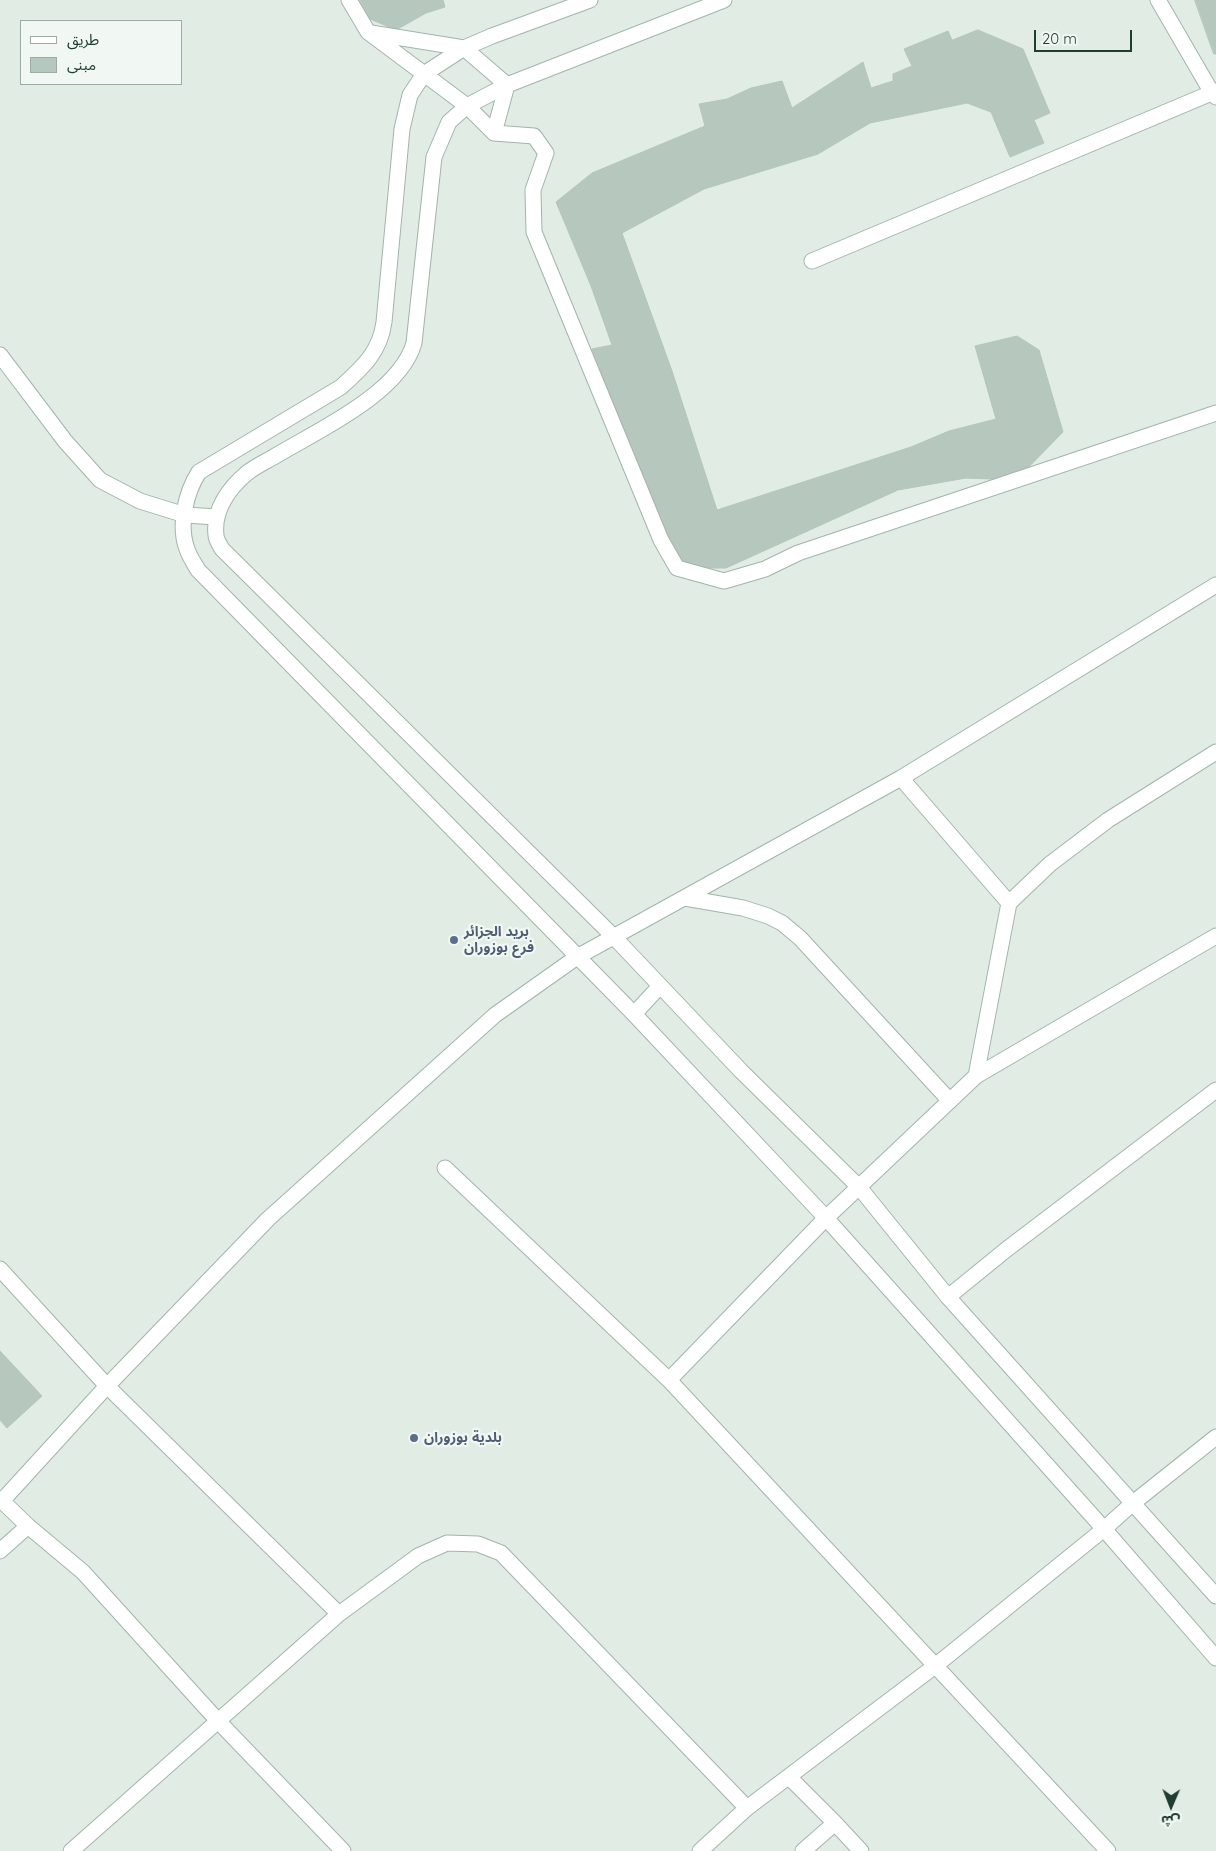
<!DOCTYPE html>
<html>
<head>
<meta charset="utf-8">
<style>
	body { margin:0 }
	#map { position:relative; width:1216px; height:1851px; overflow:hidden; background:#e1ece5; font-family:Quicksand,"Noto Sans Arabic",sans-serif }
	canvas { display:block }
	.legend { position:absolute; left:20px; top:20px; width:162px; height:65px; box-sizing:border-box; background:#f1f8f4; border:1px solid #9dada6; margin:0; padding:6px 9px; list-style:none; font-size:15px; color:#203d32 }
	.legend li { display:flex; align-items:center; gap:10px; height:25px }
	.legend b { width:25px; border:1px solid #9dada6 }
	.north { position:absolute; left:1146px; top:1781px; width:50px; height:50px; -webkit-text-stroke:4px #f1f8f4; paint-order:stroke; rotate:181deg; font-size:14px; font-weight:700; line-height:20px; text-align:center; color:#203d32 }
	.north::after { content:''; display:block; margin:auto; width:18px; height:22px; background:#203d32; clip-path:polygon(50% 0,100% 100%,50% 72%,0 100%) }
	.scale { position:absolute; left:1034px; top:30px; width:98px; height:22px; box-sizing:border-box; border:2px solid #203d32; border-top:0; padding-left:6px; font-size:15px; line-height:18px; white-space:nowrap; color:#203d32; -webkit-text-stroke:4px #f1f8f4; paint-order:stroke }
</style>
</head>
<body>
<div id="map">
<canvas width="1216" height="1851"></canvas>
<ul class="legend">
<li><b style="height:6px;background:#fff"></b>طريق</li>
<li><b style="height:14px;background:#b6c7be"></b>مبنى</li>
</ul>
<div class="north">ش</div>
<div class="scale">20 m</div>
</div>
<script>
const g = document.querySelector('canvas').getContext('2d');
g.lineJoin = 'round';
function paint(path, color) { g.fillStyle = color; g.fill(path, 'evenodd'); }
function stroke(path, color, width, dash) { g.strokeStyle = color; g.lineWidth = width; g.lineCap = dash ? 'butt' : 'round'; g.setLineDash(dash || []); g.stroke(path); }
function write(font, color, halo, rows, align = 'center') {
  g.font = font + ' Quicksand,"Noto Sans Arabic",sans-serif'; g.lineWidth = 4.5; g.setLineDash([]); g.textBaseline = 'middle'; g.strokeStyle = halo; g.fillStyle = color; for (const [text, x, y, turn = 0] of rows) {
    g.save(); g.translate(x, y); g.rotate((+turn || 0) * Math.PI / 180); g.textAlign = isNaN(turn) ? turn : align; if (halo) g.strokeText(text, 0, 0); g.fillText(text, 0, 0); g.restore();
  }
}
const building = new Path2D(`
	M360,0H443L445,7L426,13L396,30L370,19Z
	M1195,0H1216V54H1214Z
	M978,30L1023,49L1050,113L1034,120L1044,143L1010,157L991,112L967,103L870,123L818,154L704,189L622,233L672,371L717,510L911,447L949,431L996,419L975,346L1017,336L1039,350L1063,432L1016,480L966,478L898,490L726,568H677L592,349L612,345L591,286L556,202L592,173L705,126L699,104L727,99L751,88L782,81L792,108L863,62L871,88L893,81V74L912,66L904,49L948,31L952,40Z
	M0,1351L42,1396L7,1428L0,1420Z`);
const service = new Path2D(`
	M0,355L65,441L100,480L140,501L185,515L217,517`);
const minor = new Path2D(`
	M349,0L368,32L467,106L494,133L534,136L546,153L533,190L534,232L661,540L677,568L724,581L765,569L798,553L1216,413
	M1158,0L1212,93L1216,97
	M371,33L464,48L507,85L494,133
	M812,261L1216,91
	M901,778L1009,903
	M685,898L743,908L768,916L782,923L800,938L950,1101
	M976,1076L1009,903L1050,864L1108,820L1216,752
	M445,1168L669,1380L1108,1851
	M0,1269L107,1386L339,1614
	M948,1297L1007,1249L1216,1090
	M669,1380L826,1218L976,1076L1216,936
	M0,1499L28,1526
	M2,1501L107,1386L268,1219L495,1015L577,957L901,778L1216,585
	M0,1551L28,1526L83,1572L218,1721L343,1851
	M789,1777L835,1823
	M71,1851L339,1614L418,1556L447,1543L478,1544L501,1553L747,1808
	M700,1851L747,1808L935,1666L1104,1529L1133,1503L1216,1437
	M803,1851L835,1823L861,1851`);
const tertiary = new Path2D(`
	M590,0L492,36L464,48L424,74L410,95L402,129L384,322C380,352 363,367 341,387L199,472C186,492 178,525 187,549C189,556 194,563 198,570L634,1014L826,1218L1104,1529L1216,1658
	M724,0L507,85L467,106L449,122L434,157L414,343C400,393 319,430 277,455C267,461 256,466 247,473C229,488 213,510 216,535C216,540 220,545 222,549L614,937L741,1071L859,1187L948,1297L1216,1596
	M634,1014L660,986`);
const markers = [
	[454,940,5,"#5c6f8a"],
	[414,1438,5,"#5c6f8a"]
];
const serviceNames = [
	["بريد الجزائر",464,932],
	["فرع بوزوران",464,948],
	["بلدية بوزوران",424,1438]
];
paint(building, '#b6c7be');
stroke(building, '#b3c6bc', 1);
stroke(service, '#a3b4ac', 17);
stroke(minor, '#a3b4ac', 17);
stroke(tertiary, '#a3b4ac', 17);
stroke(service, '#fff', 15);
stroke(minor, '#fff', 15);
stroke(tertiary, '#fff', 15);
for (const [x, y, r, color] of markers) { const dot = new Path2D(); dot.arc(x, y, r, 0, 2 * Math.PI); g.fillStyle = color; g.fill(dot); stroke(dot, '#f1f8f4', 2); }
write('bold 14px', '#4e5e75', '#f1f8f4', serviceNames, 'left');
</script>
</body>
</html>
